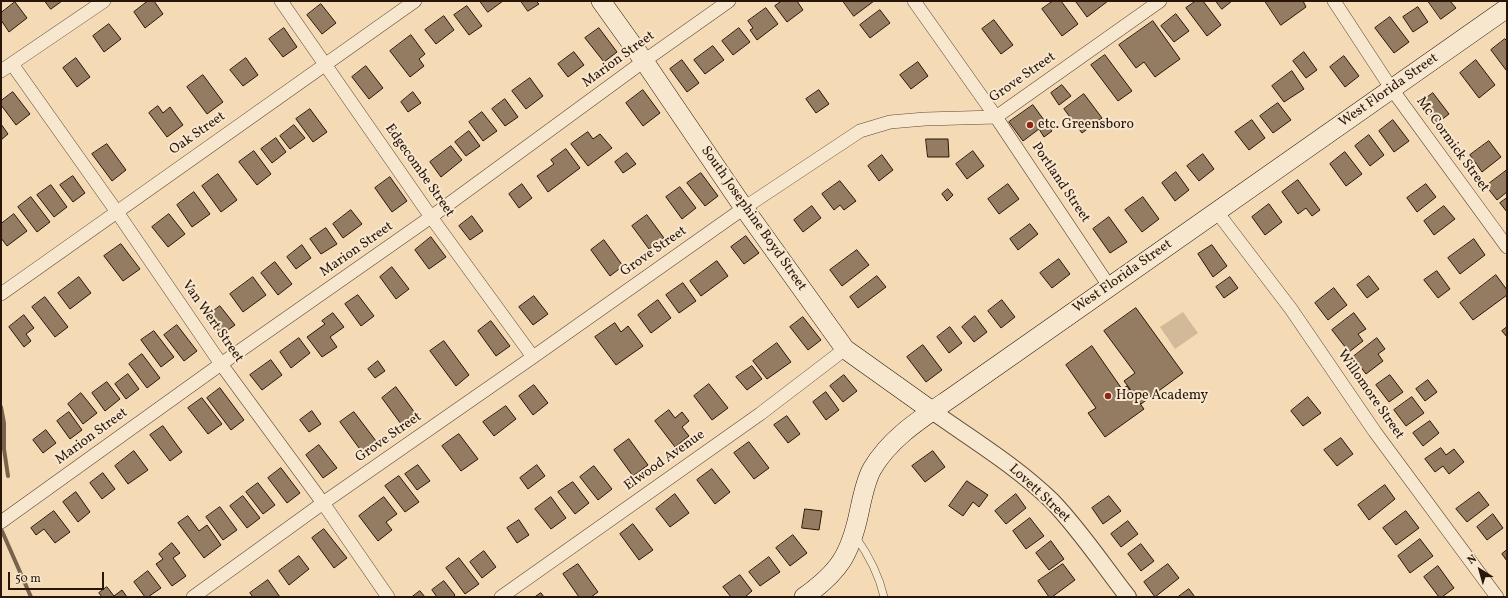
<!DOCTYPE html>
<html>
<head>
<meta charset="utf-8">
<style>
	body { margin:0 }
	#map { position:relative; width:1508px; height:598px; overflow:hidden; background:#f4dab5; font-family:Vollkorn,serif }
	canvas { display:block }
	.frame { position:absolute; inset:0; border:2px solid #2a1609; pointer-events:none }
	.north { position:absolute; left:1460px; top:550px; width:40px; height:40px; -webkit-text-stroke:3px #f8e7cf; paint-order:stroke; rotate:323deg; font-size:11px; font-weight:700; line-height:16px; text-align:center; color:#2a1609 }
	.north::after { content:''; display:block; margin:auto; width:14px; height:18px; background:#2a1609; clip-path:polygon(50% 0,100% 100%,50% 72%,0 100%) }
	.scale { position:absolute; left:8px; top:572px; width:96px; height:18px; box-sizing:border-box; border:2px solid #2a1609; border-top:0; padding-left:5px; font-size:12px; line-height:14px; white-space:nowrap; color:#2a1609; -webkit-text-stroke:3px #f8e7cf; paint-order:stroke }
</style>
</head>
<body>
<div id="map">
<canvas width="1508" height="598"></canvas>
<div class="frame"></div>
<div class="north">N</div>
<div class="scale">50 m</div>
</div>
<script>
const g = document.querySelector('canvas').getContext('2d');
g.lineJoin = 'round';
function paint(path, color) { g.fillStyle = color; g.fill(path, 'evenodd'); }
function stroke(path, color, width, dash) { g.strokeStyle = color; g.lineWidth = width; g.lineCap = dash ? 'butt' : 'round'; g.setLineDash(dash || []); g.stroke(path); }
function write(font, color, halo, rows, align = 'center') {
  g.font = font + ' Vollkorn,serif'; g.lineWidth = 4; g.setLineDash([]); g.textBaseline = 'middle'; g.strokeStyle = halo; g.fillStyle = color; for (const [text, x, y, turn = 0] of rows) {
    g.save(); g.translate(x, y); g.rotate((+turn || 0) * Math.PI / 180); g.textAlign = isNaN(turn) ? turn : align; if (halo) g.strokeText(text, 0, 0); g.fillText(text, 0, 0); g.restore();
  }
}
const green = new Path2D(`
	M1183,312L1198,333L1175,349L1160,327Z`);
const stream = new Path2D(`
	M1,407L4,423V449L8,476
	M2,531L31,597`);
const building = new Path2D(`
	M45,1H62L51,9Z
	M148,1H154L163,14L145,28L134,12Z
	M480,1H503L488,12Z
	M521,1H536L539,4L528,11Z
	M782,1H797L803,10L787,22L775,6Z
	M843,1H874L854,16Z
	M1053,1H1061L1078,24L1062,36L1042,9Z
	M1077,1H1108L1087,17L1076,2Z
	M1196,1H1203L1221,25L1207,36L1186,8Z
	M1216,1H1232L1222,9Z
	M1265,1H1303L1306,7L1281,25Z
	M1428,1H1450L1456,8L1441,19Z
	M15,2L27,18L9,32L1,20V13Z
	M321,4L336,23L322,34L307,15Z
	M467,6L482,26L469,35L454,15Z
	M1418,7L1428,22L1413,32L1403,17Z
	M766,8L778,24L757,40L750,30L753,28L748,21Z
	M880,10L890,23L870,38L860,25Z
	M1176,14L1189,31L1174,42L1161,26Z
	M444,16L454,30L436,44L425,30Z
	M1390,17L1409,42L1394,53L1375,28Z
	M994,20L1013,45L1001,54L982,29Z
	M1153,21L1180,59L1155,77L1144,62L1136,68L1119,45Z
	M109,24L121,39L104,52L93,36Z
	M284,28L297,47L283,57L269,39Z
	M599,28L617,52L604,62L585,38Z
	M739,28L750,42L733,55L722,41Z
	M411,35L425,54L419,59L424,66L410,77L390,51Z
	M1505,39L1507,41V69L1506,70L1491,50Z
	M713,46L724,60L705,74L694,60Z
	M574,52L584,65L568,77L558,64Z
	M1304,52L1317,70L1306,78L1293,61Z
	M1105,55L1132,91L1118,101L1091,65Z
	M1344,56L1359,76L1345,87L1330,67Z
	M76,58L90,77L77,87L63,68Z
	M246,58L258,75L243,86L230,70Z
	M682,60L699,83L687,92L670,69Z
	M1476,60L1495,85L1479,98L1460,73Z
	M918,62L928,76L911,89L900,75Z
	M366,66L383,88L369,99L352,77Z
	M1292,71L1304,89L1284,102L1272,86Z
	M203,75L223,102L207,114L187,87Z
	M530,78L543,96L526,109L512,91Z
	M1062,85L1071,96L1059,105L1051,93Z
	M643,90L660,113L643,126L626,103Z
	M819,90L829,104L816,113L806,99Z
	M13,92L30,114L16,125L1,105V101Z
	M413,92L421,103L408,112L401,102Z
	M1433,93L1449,114L1436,124L1420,103Z
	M1084,94L1102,118L1082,133L1064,109Z
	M505,99L518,117L505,126L492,109Z
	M1278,103L1291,120L1273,133L1260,116Z
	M1033,105L1052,131L1044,137L1039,129L1023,141L1009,122Z
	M158,106L163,113L170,107L183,125L167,137L149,113Z
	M310,109L327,132L313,142L296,119Z
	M482,112L497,131L483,141L469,122Z
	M1252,120L1265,138L1249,150L1235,132Z
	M1393,120L1409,141L1394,152L1379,131Z
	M1,124L8,134L1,140Z
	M294,125L305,138L290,149L280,136Z
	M469,131L480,146L466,156L455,142Z
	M588,132L593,139L600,134L612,148L588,166L571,144Z
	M1369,135L1384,155L1370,166L1355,146Z
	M276,138L286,152L272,163L261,149Z
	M926,139H948L949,157H928Z
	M1489,141L1501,157L1482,172L1470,155Z
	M107,144L126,170L112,181L92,154Z
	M451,146L462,160L441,177L430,162Z
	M566,149L580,168L548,192L537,176L554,164L551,160Z
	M254,151L271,174L257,185L239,162Z
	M973,151L984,166L967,179L956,164Z
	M1345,152L1362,174L1346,186L1330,164Z
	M627,153L636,164L623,173L615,162Z
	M1203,154L1214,169L1199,181L1187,166Z
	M882,155L893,170L879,181L868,166Z
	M1507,170V192L1497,200L1486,186Z
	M1176,172L1189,190L1175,201L1162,183Z
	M701,173L718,196L705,206L687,183Z
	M218,174L237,200L221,212L202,186Z
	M73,176L85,193L73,202L60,185Z
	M390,177L407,201L392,212L375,188Z
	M1298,180L1320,210L1312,216L1306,208L1298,214L1282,192Z
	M840,181L856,201L844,210L840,205L834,210L822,194Z
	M522,184L532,198L519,208L509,194Z
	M1008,184L1019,199L999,214L988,199Z
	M1426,184L1436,197L1417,212L1407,198Z
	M51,185L67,207L54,217L37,195Z
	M680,187L696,208L682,219L666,197Z
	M948,189L953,195L947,201L942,194Z
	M194,192L210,214L192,227L177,205Z
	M31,197L50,222L37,232L18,207Z
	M1143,197L1159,219L1142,232L1125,210Z
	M1507,198V212L1500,203Z
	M1269,204L1282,222L1265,235L1252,217Z
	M812,206L821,218L803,232L794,220Z
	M1444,206L1455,219L1434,235L1424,221Z
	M351,210L362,224L343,238L333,224Z
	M14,214L27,231L7,246L1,238V224Z
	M169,214L185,234L168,247L152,227Z
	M647,215L664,238L649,249L632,226Z
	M472,216L483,231L470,240L459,226Z
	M1109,217L1127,242L1110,253L1093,229Z
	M1030,224L1038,234L1018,250L1010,239Z
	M326,228L337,244L321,254L310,239Z
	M746,236L759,253L744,264L731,247Z
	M431,237L446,257L429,269L415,250Z
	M1474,239L1485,255L1460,274L1448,258Z
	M604,240L623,266L610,276L591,250Z
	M121,244L140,269L123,281L104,256Z
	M302,245L311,258L296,269L287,257Z
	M1212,245L1227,266L1213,277L1198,254Z
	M857,250L869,265L842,286L830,270Z
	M1059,259L1070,274L1052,288L1040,273Z
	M717,261L728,276L701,296L690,281Z
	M275,262L292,284L278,295L261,273Z
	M392,267L409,289L396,299L380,277Z
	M1437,271L1450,289L1438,298L1424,280Z
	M1496,275L1507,290V295L1473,320L1460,303Z
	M877,276L886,287L858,308L850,297Z
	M1369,276L1379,289L1367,298L1357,285Z
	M79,277L91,293L70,309L58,293Z
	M253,277L266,295L243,312L230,294Z
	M1230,277L1238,288L1224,298L1216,287Z
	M683,283L696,301L679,313L666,295Z
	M1334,288L1347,305L1328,320L1315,303Z
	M358,295L374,316L361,326L345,304Z
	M534,296L548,314L533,325L519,307Z
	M45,297L68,327L55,337L32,307Z
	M658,300L671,318L651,333L638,315Z
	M1002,300L1015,317L1001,328L988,311Z
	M220,306L235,325L221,335L207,316Z
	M1136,308L1183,373L1141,404L1124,381L1135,373L1104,331Z
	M333,313L344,327L330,337L337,347L322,357L307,337L325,324L322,321Z
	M1354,313L1366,329L1358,334L1363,341L1349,352L1332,330Z
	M24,315L34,328L26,334L31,341L24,347L9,327Z
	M975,316L987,332L974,342L962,327Z
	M803,317L821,340L808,350L790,327Z
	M491,321L510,346L496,356L478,331Z
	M615,323L621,332L628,326L643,346L616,365L595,337Z
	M177,325L197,351L184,361L164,335Z
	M950,327L962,343L949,353L937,337Z
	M1507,327V337L1502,331Z
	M154,331L174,357L161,367L141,340Z
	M299,338L310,353L291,368L280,352Z
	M1377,338L1385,349L1378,354L1383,361L1366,374L1353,357Z
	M444,341L469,375L456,386L430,351Z
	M777,343L791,362L767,379L753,361Z
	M923,345L942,370L926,382L907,357Z
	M1092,346L1122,389L1127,386L1144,409L1105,437L1088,413L1096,408L1066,365Z
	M142,354L160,378L147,388L129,364Z
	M271,360L282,375L262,390L250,375Z
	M378,361L385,371L375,378L368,369Z
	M752,366L762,379L747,390L736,377Z
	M128,374L139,389L126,399L115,384Z
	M844,375L857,391L843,402L830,386Z
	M1390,375L1403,392L1389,402L1376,385Z
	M1428,380L1437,392L1425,401L1416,389Z
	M107,382L120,399L105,411L92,393Z
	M709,384L728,408L712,420L694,396Z
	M534,385L548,403L533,415L519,396Z
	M396,387L415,413L401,424L382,398Z
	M220,388L244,420L231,430L207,398Z
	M826,392L839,410L826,420L813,402Z
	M81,393L97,413L83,424L68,404Z
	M1308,397L1321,413L1303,426L1291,411Z
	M1412,397L1424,413L1406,426L1394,410Z
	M202,398L222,424L208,434L188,408Z
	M506,406L516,419L494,436L483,422Z
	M669,410L675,418L682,412L689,421L682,427L689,436L675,447L655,421Z
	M312,411L321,424L309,432L300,420Z
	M69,412L82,430L70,439L57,421Z
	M354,412L376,441L362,452L340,422Z
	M787,416L800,434L788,443L774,425Z
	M1430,421L1439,433L1423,446L1413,433Z
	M163,426L182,452L170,461L150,435Z
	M46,430L56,443L43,453L33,440Z
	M459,434L478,459L461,471L442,446Z
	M1341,438L1353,454L1337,466L1324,450Z
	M629,439L648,465L633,476L614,450Z
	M749,442L769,468L754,479L734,453Z
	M319,445L337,468L323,478L306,455Z
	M1441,448L1446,455L1454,449L1464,462L1449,474L1443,466L1435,472L1425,459Z
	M134,451L148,470L128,484L115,466Z
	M933,451L945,467L925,482L912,466Z
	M418,465L430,481L417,490L405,474Z
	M537,465L545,476L528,489L520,478Z
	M594,466L612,489L598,500L580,477Z
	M281,468L300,493L287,503L268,478Z
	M712,469L730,492L715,504L697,480Z
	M103,473L115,489L102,499L90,483Z
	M399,476L419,502L405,512L385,486Z
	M967,481L988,495L979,507L973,502L963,516L949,506Z
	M573,482L589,503L575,514L558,492Z
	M258,483L275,505L263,514L246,492Z
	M1385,485L1395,499L1369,520L1358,505Z
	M76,492L90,512L78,522L63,502Z
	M1479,492L1489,505L1467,522L1456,509Z
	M675,494L689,513L670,527L656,509Z
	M1016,494L1026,508L1006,524L995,511Z
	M243,496L260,518L247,528L230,506Z
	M1109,496L1121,511L1103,524L1092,508Z
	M384,497L397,514L386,522L392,530L378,541L359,516Z
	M551,497L566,518L551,529L535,509Z
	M220,507L237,530L223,540L206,517Z
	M805,509L822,511L819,530L802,528Z
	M54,511L70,532L55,543L44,529L36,535L31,528Z
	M1406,511L1419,528L1396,545L1383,528Z
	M1493,514L1503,528L1487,540L1477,527Z
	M188,516L199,531L207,525L221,545L204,558L178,523Z
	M1030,518L1044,536L1026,549L1013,531Z
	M519,520L529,535L517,543L507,528Z
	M1128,521L1138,534L1121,547L1111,534Z
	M633,524L653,550L639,560L620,534Z
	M324,529L347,558L334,568L312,538Z
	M793,535L807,553L790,566L776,548Z
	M1420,539L1433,556L1410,573L1398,556Z
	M1051,541L1064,559L1049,570L1036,553Z
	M172,543L180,553L173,558L186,576L172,586L156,564L163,559L159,554Z
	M1141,544L1154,561L1141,571L1128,554Z
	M1507,550V561L1502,554Z
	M484,551L496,567L482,578L470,562Z
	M299,556L309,569L289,585L279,571Z
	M769,557L780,572L760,586L749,572Z
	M459,558L479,584L465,594L446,568Z
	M578,564L598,592L591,597H579L563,574Z
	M1063,564L1075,580L1052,597H1049L1038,581Z
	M1168,564L1179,578L1155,597L1144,582Z
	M1438,566L1454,588L1442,597H1439L1424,577Z
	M148,571L161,588L148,597H145L134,582Z
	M740,575L752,591L745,597H731L723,587Z
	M268,580L280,597H253L250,593Z
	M444,581L455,595L453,597H437L432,590Z
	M107,587L114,596L122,590L127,597H102L99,593Z
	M1189,589L1195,597H1178Z
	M420,591L425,597H412Z
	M541,593L544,597H535Z`);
const service = new Path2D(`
	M855,536C868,554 879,575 884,597`);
const minor = new Path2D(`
	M281,1L431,217L533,357
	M914,1L996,117L1109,286
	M1334,1L1391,88L1507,247
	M12,64L117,212L221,364L323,503L388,597
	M1,71L104,1
	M1217,212L1291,309L1375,432L1497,597
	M1,294L415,1
	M1,522L221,364L431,217L644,61L729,1
	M193,597L323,503L533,357L744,208L860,131L890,122L925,119L996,117L1160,1
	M501,597L760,414L845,349`);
const tertiary = new Path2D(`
	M932,411C973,440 1016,466 1052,501C1080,530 1103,565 1128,597`);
const secondary = new Path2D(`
	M601,1L644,61L744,208L845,349L932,411
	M804,597C839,572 850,555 859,513C862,499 865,482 872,469C890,438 922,418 951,398L1507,8`);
const markers = [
	[1030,125,4,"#8f2418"],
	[1108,396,4,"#8f2418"]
];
const streetNames = [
	["Marion Street",619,60,-36],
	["Grove Street",1023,78,-35],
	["West Florida Street",1389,91,-35],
	["Oak Street",198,134,-35],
	["Mc Cormick Street",1452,145,54],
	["Edgecombe Street",419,171,55],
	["Portland Street",1060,183,56],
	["South Josephine Boyd Street",753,219,55],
	["Marion Street",357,250,-35],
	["Grove Street",654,252,-35],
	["West Florida Street",1123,277,-35],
	["Van Wert Street",212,322,55],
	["Willomore Street",1370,395,55],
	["Marion Street",92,437,-36],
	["Grove Street",389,438,-35],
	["Elwood Avenue",665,461,-35],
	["Lovett Street",1039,494,43]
];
const poiNames = [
	["etc. Greensboro",1038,125],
	["Hope Academy",1116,396]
];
paint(green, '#d2b998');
stroke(stream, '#7a634d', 4);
paint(building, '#937c62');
stroke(building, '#2a1609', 1);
stroke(service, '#5c4734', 8);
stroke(minor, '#5c4734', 14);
stroke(tertiary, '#5c4734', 18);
stroke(secondary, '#2a1609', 20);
stroke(service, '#f8e7cf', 7);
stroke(minor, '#f8e7cf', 13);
stroke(tertiary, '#f8e7cf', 16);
stroke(secondary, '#f8e7cf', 19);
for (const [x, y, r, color] of markers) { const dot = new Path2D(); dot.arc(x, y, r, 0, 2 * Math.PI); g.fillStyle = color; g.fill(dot); stroke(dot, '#f8e7cf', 1.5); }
write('14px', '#2a1609', '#f8e7cf', streetNames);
write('14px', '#2a1609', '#f8e7cf', poiNames, 'left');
</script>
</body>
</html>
